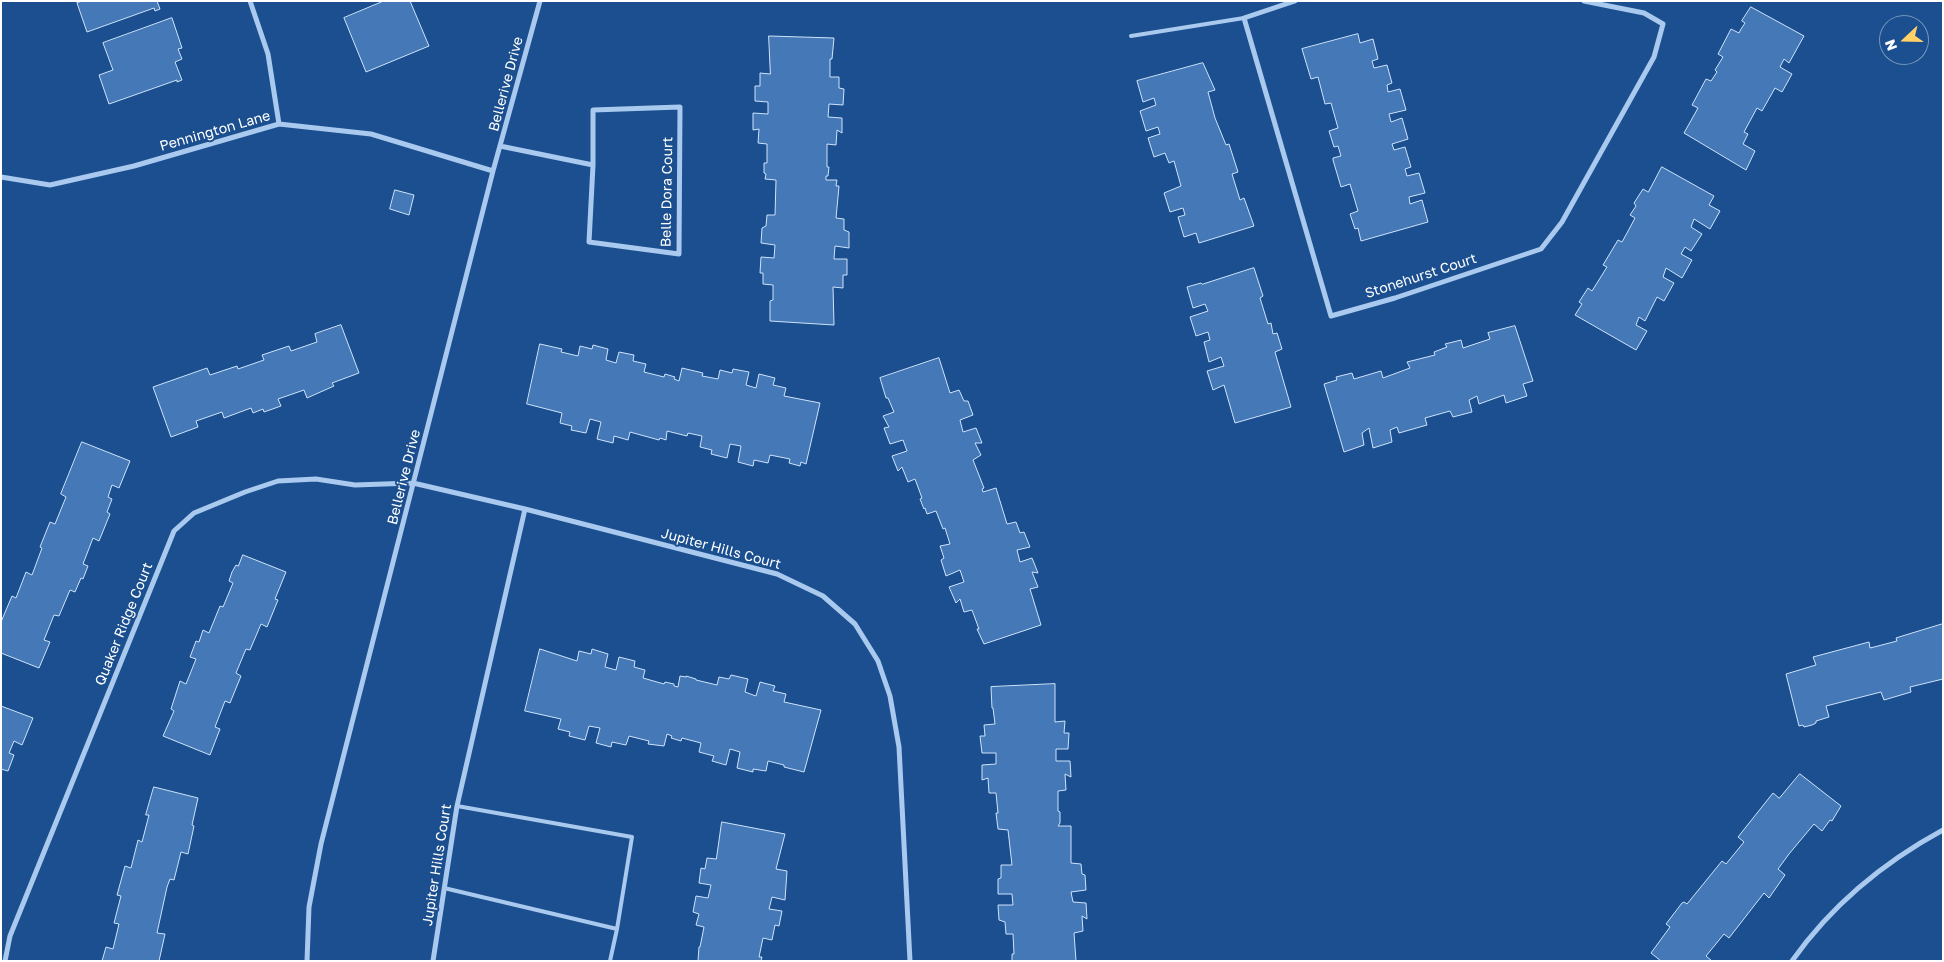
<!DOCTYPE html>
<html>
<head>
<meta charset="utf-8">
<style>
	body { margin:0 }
	#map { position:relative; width:1944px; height:962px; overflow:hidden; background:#1b4f8f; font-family:"Golos Text",sans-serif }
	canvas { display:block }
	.frame { position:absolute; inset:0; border:2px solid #fff; pointer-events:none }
	.north { position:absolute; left:1879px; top:15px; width:50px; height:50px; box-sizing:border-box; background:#1b4f8f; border:1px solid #7695bc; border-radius:50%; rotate:249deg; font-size:14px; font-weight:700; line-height:20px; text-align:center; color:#fff }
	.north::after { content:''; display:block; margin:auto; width:18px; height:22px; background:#ffd166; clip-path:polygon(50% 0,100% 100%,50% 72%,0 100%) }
</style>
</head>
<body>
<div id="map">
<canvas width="1944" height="962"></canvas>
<div class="frame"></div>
<div class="north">N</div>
</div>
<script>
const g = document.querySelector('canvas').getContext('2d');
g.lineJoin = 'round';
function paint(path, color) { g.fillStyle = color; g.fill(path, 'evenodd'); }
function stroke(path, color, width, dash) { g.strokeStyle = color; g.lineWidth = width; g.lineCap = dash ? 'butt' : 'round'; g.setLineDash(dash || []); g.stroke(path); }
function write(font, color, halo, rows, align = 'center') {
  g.font = font + ' "Golos Text",sans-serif'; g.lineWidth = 4; g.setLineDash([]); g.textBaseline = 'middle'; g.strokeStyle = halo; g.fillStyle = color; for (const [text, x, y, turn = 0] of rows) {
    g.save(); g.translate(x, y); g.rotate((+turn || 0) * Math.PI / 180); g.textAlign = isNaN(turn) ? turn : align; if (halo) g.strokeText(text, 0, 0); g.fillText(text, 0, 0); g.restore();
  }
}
const building = new Path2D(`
	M83,1H157L160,9L155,11L154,8L87,32L77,3Z
	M384,1H410L429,46L366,72L344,18Z
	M1751,7L1804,36L1789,63L1784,59L1780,67L1792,74L1782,92L1775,88L1762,111L1757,108L1744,132L1748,134L1743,144L1755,151L1746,170L1684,133L1698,108L1692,105L1706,79L1711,81L1717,72L1715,70L1723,57L1718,54L1731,29L1739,33L1741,29L1745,23L1742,21Z
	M172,18L182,48L178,49L182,59L175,62L182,80L177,82V80L109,104L99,75L113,70L103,43Z
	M1358,34L1360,43L1373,39L1378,59L1372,61L1374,68L1387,65L1392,83L1387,85L1388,92L1400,89L1406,110L1389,114L1391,122L1402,118L1408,139L1392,144L1394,150L1405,147L1411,167L1405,169L1407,176L1419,173L1425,193L1409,197L1410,204L1422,200L1428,222L1361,241L1358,228L1355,229L1350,214L1358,211L1350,184L1341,187L1333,160V158L1341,156L1338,146L1334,147L1329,131L1338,128L1331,103L1325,104L1318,77L1311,79L1302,49Z
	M769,36L834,38L832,59H830V77H839V88L844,89L843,105L829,104L828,117L842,118V133L837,130L836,145L827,144V167H829L828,176H826V180H837L836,186H839L838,197L836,218L844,219V230L849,232V248L835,246L834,259H847V275H843V288L833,287L834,325L770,321V301L773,300V285L763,284V273H760L761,257L774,258L775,245L761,243L762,228L766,226L767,215H775L776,180L765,179L766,174L764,173V163H767V144L758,143L759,129L753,130V113L768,114V102L755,101V86H760V73L770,74Z
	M1203,63L1215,90L1208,92L1215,118L1226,145L1229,144L1238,172L1232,174L1240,200L1244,198L1254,226L1199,243L1196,233L1184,237L1178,217L1185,215L1183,208L1170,212L1164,193L1181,186L1174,161L1169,163L1165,153L1154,157L1148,138L1160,134L1158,127L1146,131L1140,111L1156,105L1154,98L1143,102L1137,81Z
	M1662,167L1714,196L1709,205L1720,211L1710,229L1694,219L1691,227L1702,234L1691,251L1685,247L1681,254L1692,260L1682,278L1666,268L1663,277L1674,283L1664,301L1657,297L1645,321L1639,317L1636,325L1647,331L1636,350L1575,315L1582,304L1579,302L1588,288L1592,291L1607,267L1603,265L1618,240L1622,242L1627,233L1635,218L1630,215L1636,206L1634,203L1643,189L1648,192Z
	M395,190L414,195L409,215L390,209Z
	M1254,268L1263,296L1260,298L1268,324L1271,323L1273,334L1277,333L1282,349L1275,352L1291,407L1235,423L1224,385L1213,390L1207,371L1224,366L1221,357L1209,362L1204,342L1210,340L1208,332L1196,336L1190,317L1208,311L1205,304L1193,308L1187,287L1201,283L1202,284Z
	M341,325L359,373L332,383L334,386L307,398L304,390L278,399L281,406L264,412L263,409L253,413L251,408L224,418L222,412L196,421L198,427L171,437L153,387L207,368L210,375L237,366L238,369L264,360L262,355L289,346L291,351L317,342L315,334Z
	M1515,326L1533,381L1523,384L1527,396L1506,403L1504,395L1479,404L1477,396L1469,400L1472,412L1453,417L1450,411L1425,418L1427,425L1399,433L1397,427L1390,430L1392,442L1373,448L1369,428L1362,433L1364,445L1344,452L1324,384L1337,380L1336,377L1352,373L1354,379L1381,371L1383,378L1410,368L1407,362L1435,355L1434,352L1447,347L1445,344L1461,340L1463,348L1490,339L1488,333Z
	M540,344L562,349L561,352L578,356L580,346L592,349L593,345L608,349L606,360L616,363L619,352L634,355L633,361L646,364L644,372L664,377L665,374L675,377L674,379L679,381L682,368L703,373L702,376L718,379L720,370L732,373L733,369L749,372L746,385L756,388L759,374L775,378L773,385L786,388L784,396L820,403L806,464L801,462L800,466L789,463L790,459L770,455L768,463L754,460L753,466L738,462L741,446L730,444L727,458L711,454L712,450L700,447L702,436L688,433L687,436L667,431L666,440L660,438L659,440L630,432L628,440L614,436L613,443L597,439L601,422L590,419L586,433L571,430L572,426L560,423L562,413L527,404Z
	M939,358L950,393L959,390L964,401H968L973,415L960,420L963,432L976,428L982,443H975L981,455L973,460L984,488L982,489L983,492L996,488L1007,524L1016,522L1020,533L1024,532L1030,547L1017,550L1020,562L1032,558L1038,573L1032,572L1038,587L1030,589L1041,625L984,644L977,629H979L972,610L964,612L960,599L956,603L949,587L964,582L960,570L946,576L941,560L944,558L940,546L950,544L945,528L943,529L936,511L927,514L925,508L924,509L920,499L922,498L915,479L908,482L902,467L898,471L892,456L907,451L903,440L890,444L884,428L889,427L883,416L894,412L888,398H886L880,378Z
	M82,442L130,461L119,488L112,485L108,497L112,499L107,512L110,514L99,541L93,538L83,564L88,566L83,579L81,578L75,592L70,590L59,616L54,615L44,640L50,642L39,668L1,653V622L12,596L16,598L26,572L32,575L42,548L40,547L50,522L55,524L66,497L61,494Z
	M243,555L286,572L275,599L278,600L267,627L261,624L250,650L246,649L236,673L241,676L230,703L225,701L215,727L220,729L210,755L163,736L174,711L171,709L180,681L186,684L196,659L190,657L196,641L199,642L203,630L209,633L220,606L223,607L233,583L229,581L232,572L236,565L238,566Z
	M1943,624V679L1910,687L1911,692L1884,700L1881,692L1826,706L1829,717L1816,721V723L1812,725L1804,727L1803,725L1799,726L1786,674L1816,665L1813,657L1869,642L1870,648L1878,646L1897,641L1896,638L1899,637Z
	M540,649L577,661L579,651L591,654L592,649L608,654L605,667L616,670L619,657L635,661L634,667L645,670L643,678L664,684L665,682L674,684V686L678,687L680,676L686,677V676L696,679V680L717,685L719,677L729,679L731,675L748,679L745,692L756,696L760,682L775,686L773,691L786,694L784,702L821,710L804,772L784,767V765L768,761L766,771L753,769V772L737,768L740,752L730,749L726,765L712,761L714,756L699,752L701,743L682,738L681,741L671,738L672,736L667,734L664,746L648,744L649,741L629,736L626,745L612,742L611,747L596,743L600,728L589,726L585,740L569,736L570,732L558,729L561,719L525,711Z
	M1055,684V722L1065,721L1064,733H1069L1068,749H1056V761H1070L1071,777L1065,774L1066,790L1058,791V811L1060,812V823L1058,826H1071V863L1081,864L1082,874L1085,875L1086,890L1071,892L1073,902L1086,903L1087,919L1082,916L1083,931L1074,933L1076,961H1012V954H1014L1013,934H1006L1005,922L999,920L998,905H1013L1012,894H998V879L1001,878V865H1012L1008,830L998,829L996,813H998L996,793H989L988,778L982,780V765L996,764V753H982L980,736H985L984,725L995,724L993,708H992L991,687Z
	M1,706L33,718L22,745L14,741L9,753L14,755L8,771L1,769Z
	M1800,774L1841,806L1832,821L1830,820L1822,831L1814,824L1789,854L1778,869L1785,875L1769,898L1764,893L1729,938L1724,934L1706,956L1712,961H1661L1651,953L1670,927L1666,924L1682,903L1684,902L1687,904L1722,861L1726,864L1744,842L1738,837L1773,793L1779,798Z
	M154,787L198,798L192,825L194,826L188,854L181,852L174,880L170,879L167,887L157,933L165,934L159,961H102L106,947L113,949L119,924L114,923L121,896L117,895L125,866L131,868L138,840L142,842L149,815H146Z
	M722,822L785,834L776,869L787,871L785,900L772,897L769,909L782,911L779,926L775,925L772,940L763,938L759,957H762L761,961H698L699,947H700L704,927L696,925L699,914L693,912L696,896L708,898L711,885L699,883L701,868L705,869L707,858L716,859Z`);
const lane = new Path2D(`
	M1131,36L1244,18
	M457,806L632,837L617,929L610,961
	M444,888L617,929`);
const street = new Path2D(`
	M250,1L268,54L279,124
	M1295,1L1244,18L1331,316L1395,298L1541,249L1562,222L1654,57L1663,24L1644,13L1584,1
	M500,146L593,165L589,242L679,254L680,107L593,110V165
	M1,177L50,185L134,166L279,124L371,134L493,171
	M5,961L10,936L174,531L194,513L245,492L278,481L316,479L355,485L413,483L525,509L777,574L823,596L855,624L878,661L890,696L899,747L910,961
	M307,961L309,907L321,844L493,171L540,1
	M433,961L457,806L525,509
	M1792,961C1831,906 1884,862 1943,830`);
const streetNames = [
	["Bellerive Drive",506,84,-75],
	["Pennington Lane",215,131,-16],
	["Belle Dora Court",667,192,-89],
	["Stonehurst Court",1421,276,-18],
	["Bellerive Drive",404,477,-76],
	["Jupiter Hills Court",721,549,15],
	["Quaker Ridge Court",124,624,-68],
	["Jupiter Hills Court",437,865,-81]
];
paint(building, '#4478b7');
stroke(building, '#cfe3fa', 1);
stroke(lane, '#a9c9ee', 4);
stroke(street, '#a9c9ee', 5);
write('14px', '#fff', '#1b4f8f', streetNames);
</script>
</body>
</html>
